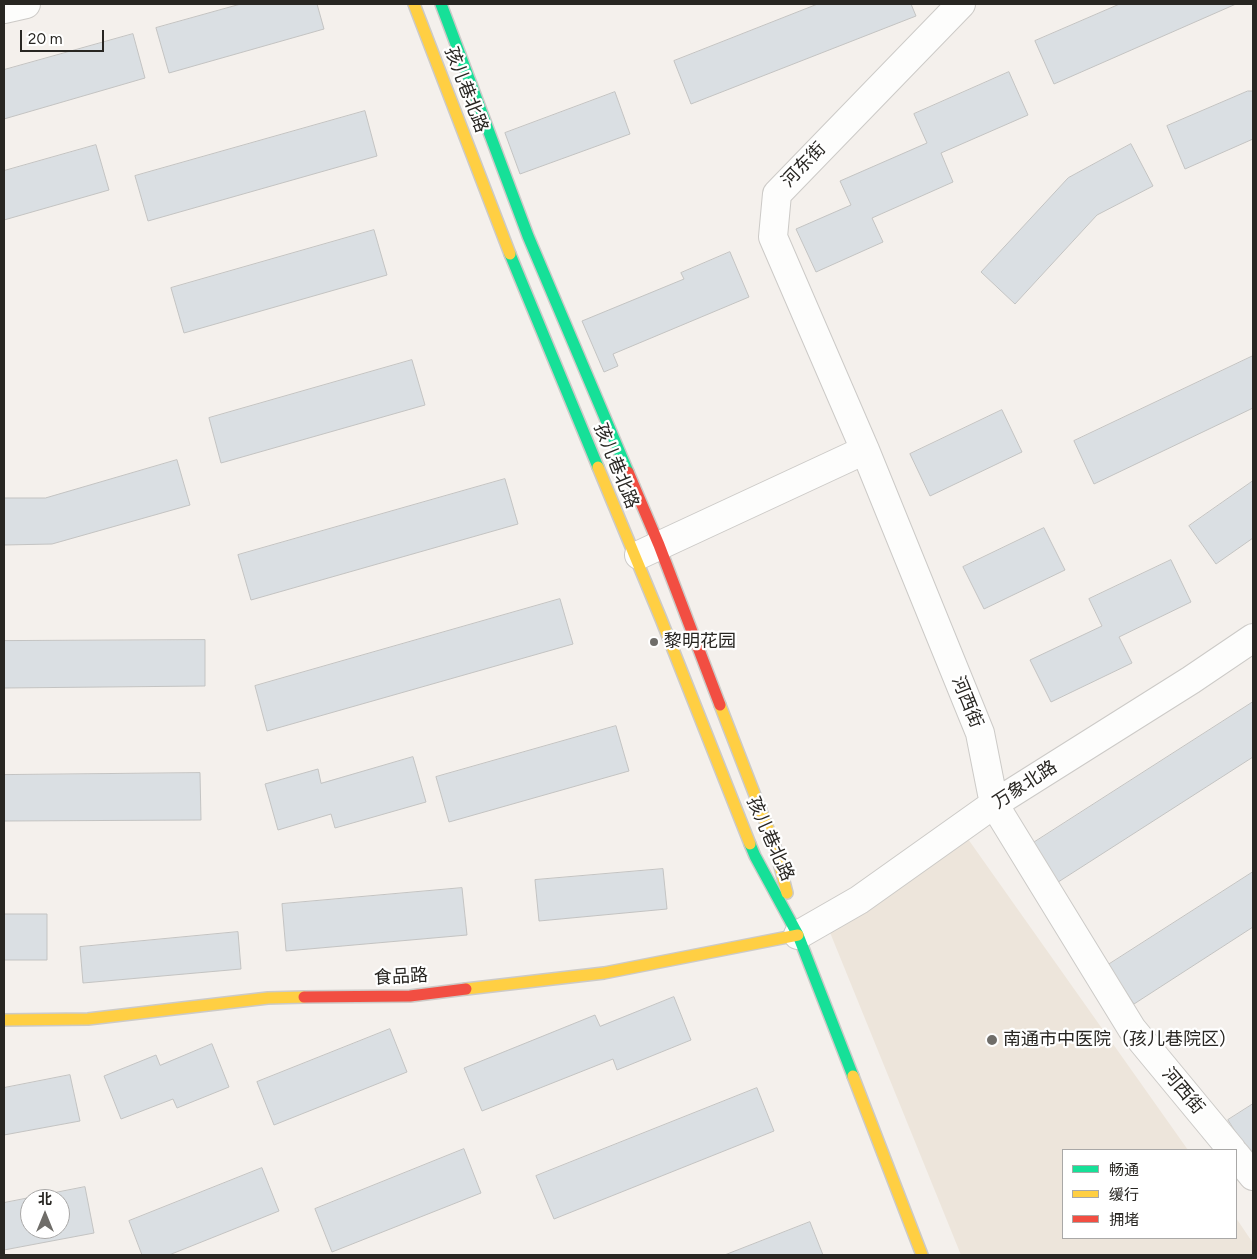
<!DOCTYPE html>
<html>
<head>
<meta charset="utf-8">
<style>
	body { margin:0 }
	#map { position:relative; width:1257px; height:1259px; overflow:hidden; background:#f4f0ec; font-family:Figtree,"Noto Sans SC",sans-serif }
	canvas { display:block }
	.frame { position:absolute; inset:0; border:5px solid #282622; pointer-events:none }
	.legend { position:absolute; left:1062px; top:1149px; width:175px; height:90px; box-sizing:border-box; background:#fff; border:1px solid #a9a8a7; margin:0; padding:6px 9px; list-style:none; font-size:15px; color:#282622 }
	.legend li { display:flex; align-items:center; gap:10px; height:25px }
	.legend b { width:25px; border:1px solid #a9a8a7 }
	.north { position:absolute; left:20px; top:1189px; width:50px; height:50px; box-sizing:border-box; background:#fff; border:1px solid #a9a8a7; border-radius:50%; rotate:0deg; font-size:14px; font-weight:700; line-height:20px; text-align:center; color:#282622 }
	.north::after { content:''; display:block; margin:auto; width:18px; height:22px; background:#6f6d69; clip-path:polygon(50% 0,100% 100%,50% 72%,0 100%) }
	.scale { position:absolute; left:20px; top:30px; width:84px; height:22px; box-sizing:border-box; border:2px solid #282622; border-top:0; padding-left:6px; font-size:15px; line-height:18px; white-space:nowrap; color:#282622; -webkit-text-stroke:4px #fff; paint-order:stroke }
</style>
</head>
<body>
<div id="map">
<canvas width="1257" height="1259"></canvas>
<div class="frame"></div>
<ul class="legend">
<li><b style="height:6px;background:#16e098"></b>畅通</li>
<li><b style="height:6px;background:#ffcf43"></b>缓行</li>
<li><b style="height:6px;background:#f24e42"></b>拥堵</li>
</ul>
<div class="north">北</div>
<div class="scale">20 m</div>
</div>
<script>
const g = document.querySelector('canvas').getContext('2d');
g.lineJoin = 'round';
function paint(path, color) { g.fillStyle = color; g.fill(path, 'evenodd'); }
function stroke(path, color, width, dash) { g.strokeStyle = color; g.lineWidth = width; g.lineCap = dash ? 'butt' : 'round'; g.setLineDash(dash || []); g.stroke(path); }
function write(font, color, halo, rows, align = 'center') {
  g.font = font + ' Figtree,"Noto Sans SC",sans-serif'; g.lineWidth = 4.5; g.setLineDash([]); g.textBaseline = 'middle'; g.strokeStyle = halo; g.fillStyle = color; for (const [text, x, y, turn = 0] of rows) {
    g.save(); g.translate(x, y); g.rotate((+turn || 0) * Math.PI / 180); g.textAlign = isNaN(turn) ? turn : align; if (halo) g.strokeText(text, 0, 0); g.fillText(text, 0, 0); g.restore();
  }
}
const built = new Path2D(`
	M968,839L1188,1150H1063V1238H1236V1218L1253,1243V1255H961L829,930Z`);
const building = new Path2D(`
	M241,4H317L324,29L169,73L156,28Z
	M818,4H911L916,16L691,104L674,61Z
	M1120,4H1236L1054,84L1035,41Z
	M133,34L145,78L4,119V70Z
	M1009,72L1028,115L941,153L953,182L872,218L883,242L816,272L796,229L851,205L840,181L927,143L914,114Z
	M1248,91H1253V139L1185,169L1167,126Z
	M615,92L630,134L520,174L505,133Z
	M365,111L377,156L148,221L135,176Z
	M1131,144L1153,186L1097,215L1015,304L981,272L1068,178Z
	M96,145L109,190L4,220V171Z
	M374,230L387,275L184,333L171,288Z
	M730,252L749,297L613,354L618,366L604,372L582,321L684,279L681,273Z
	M1253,356V408L1094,484L1074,441Z
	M412,360L425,405L221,463L209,418Z
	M1002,410L1022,452L930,496L910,454Z
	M177,460L190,505L52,544L4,545V498H45Z
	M505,479L518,524L251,600L238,555Z
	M1253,481V538L1216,564L1189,526Z
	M1044,528L1065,570L984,609L963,567Z
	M1171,560L1191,602L1119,637L1132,663L1051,702L1030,660L1102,626L1089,599Z
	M560,599L573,644L267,731L255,686Z
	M205,640V686L4,688V641Z
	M1253,702V757L1052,886L1027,847Z
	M616,726L629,771L449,822L436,777Z
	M413,757L426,802L335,828L331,814L278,830L265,784L318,769L321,783Z
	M200,773L201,820L4,821V775Z
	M663,869L667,909L539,921L535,880Z
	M1253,872V927L1134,1004L1108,965Z
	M462,888L467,935L286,951L282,904Z
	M4,914H47V960H4Z
	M238,932L241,969L83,983L80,947Z
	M674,997L691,1040L617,1070L613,1059L482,1111L464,1068L595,1015L600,1026Z
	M390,1029L407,1072L274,1125L257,1082Z
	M212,1044L229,1087L177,1108L173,1099L121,1119L104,1076L156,1055L160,1065Z
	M70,1075L80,1121L4,1135V1088Z
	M757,1088L774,1131L554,1219L536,1176Z
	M1253,1104V1160L1228,1120Z
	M464,1149L481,1193L332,1252L315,1209Z
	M262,1168L279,1211L169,1255H142L129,1221Z
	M85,1187L94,1233L4,1250V1203ZM30,1199H60V1229H30Z
	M810,1222L823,1255H725Z`);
const street = new Path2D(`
	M4,9L26,4
	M865,450L773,237L777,194L961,4
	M639,555L865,450L980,733L994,804L1132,1029L1232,1150
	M798,935L859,900L994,804L1191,680L1253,638
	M1236,1155L1253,1176`);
const fast = new Path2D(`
	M441,4L528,236L628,472
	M510,254L598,467
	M750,844L755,856L798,935L853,1076`);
const slow = new Path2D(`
	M414,4L510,254
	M598,467L661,619L750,844
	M720,705L775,847L787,893
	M466,989L604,973L798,935
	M4,1020L88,1019L268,998L304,997
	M853,1076L922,1255`);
const jam = new Path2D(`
	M628,472L659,545L720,705
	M304,997L410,996L466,989`);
const markers = [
	[654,642,5,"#6f6d69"],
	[992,1040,6,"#6f6d69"]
];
const streetNames = [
	["孩儿巷北路",466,90,69],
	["河东街",804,165,-46],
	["孩儿巷北路",616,466,68],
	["河西街",967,702,68],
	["万象北路",1025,785,-33],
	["孩儿巷北路",770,839,66],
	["食品路",401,977,-3],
	["河西街",1183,1091,50]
];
const poiNames = [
	["黎明花园",664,642],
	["南通市中医院（孩儿巷院区）",1003,1040]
];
paint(built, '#ede5db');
paint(building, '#dadfe3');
stroke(building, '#c3c3c2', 1);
stroke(street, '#cccac7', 30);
stroke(fast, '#cccac7', 14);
stroke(slow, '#cccac7', 14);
stroke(jam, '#cccac7', 14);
stroke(street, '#fdfdfc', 28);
stroke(fast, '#16e098', 11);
stroke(slow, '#ffcf43', 11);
stroke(jam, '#f24e42', 11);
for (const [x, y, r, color] of markers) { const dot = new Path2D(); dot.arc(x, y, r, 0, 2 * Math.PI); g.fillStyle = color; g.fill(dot); stroke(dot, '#fff', 2); }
write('18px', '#282622', '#fff', streetNames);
write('18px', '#282622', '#fff', poiNames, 'left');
</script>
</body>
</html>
